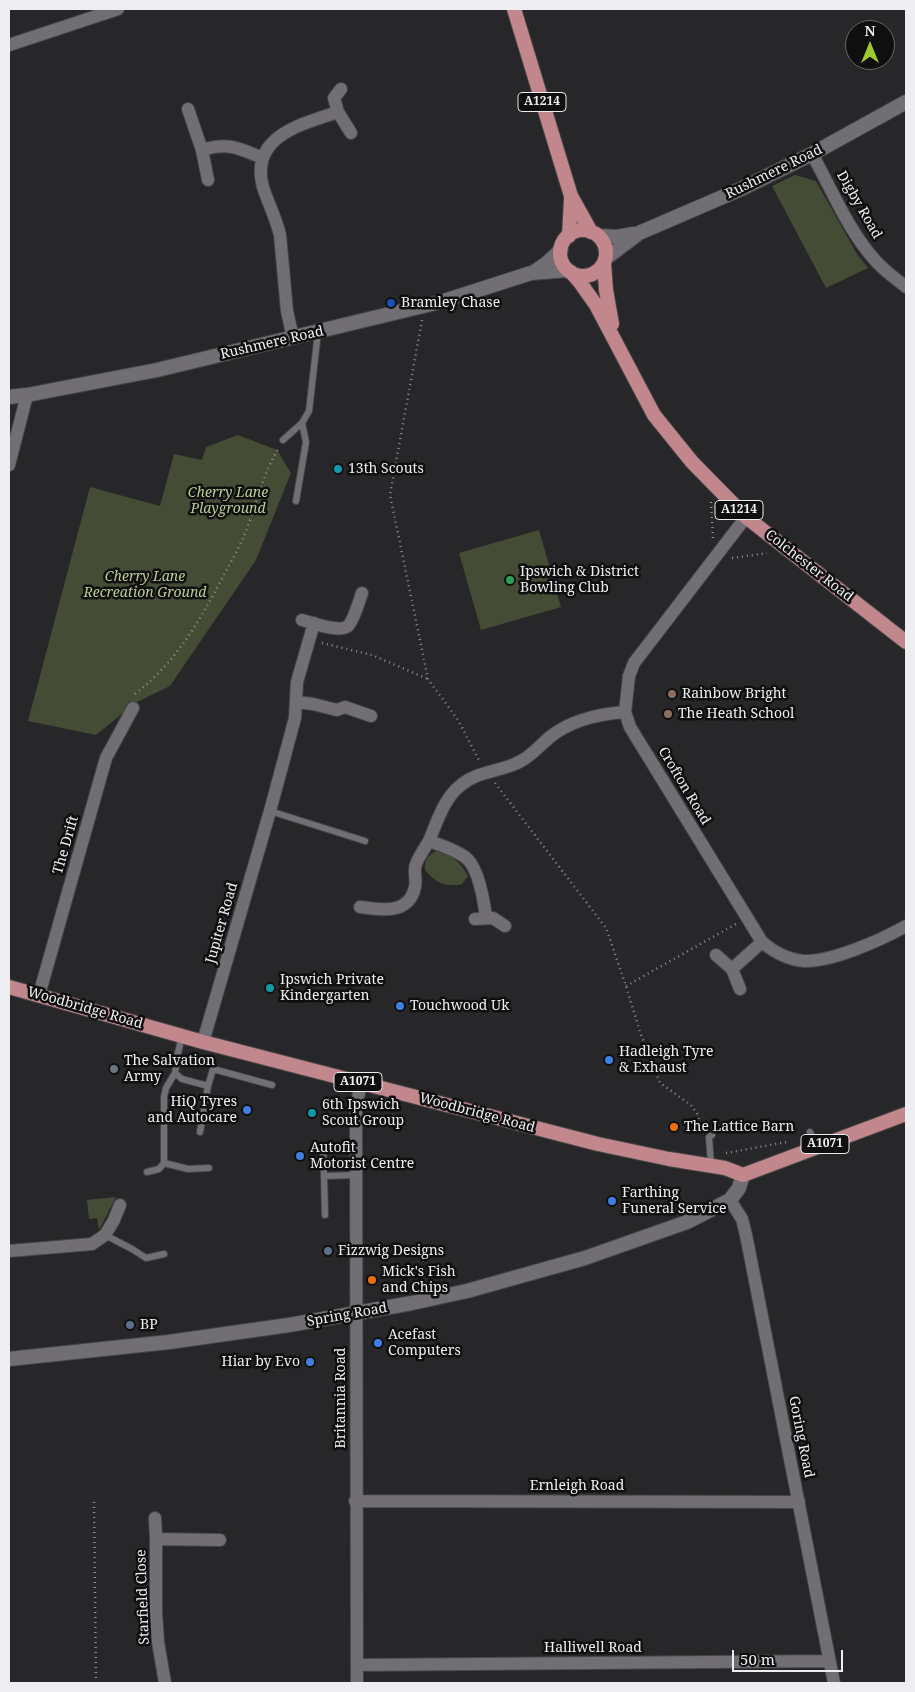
<!DOCTYPE html>
<html>
<head>
<meta charset="utf-8">
<style>
	body { margin:0 }
	#map { position:relative; width:915px; height:1692px; overflow:hidden; background:#272629; font-family:"Noto Serif",serif }
	canvas { display:block }
	.frame { position:absolute; inset:0; border:10px solid #eeedef; pointer-events:none }
	.north { position:absolute; left:845px; top:20px; width:50px; height:50px; box-sizing:border-box; background:#100f10; border:1px solid #696869; border-radius:50%; rotate:0deg; font-size:14px; font-weight:700; line-height:20px; text-align:center; color:#eeedef }
	.north::after { content:''; display:block; margin:auto; width:18px; height:22px; background:#9eca2e; clip-path:polygon(50% 0,100% 100%,50% 72%,0 100%) }
	.scale { position:absolute; left:732px; top:1650px; width:111px; height:22px; box-sizing:border-box; border:2px solid #eeedef; border-top:0; padding-left:6px; font-size:15px; line-height:18px; white-space:nowrap; color:#eeedef; -webkit-text-stroke:4px #100f10; paint-order:stroke }
</style>
</head>
<body>
<div id="map">
<canvas width="915" height="1692"></canvas>
<div class="frame"></div>
<div class="north">N</div>
<div class="scale">50 m</div>
</div>
<script>
const g = document.querySelector('canvas').getContext('2d');
g.lineJoin = 'round';
function paint(path, color) { g.fillStyle = color; g.fill(path, 'evenodd'); }
function stroke(path, color, width, dash) { g.strokeStyle = color; g.lineWidth = width; g.lineCap = dash ? 'butt' : 'round'; g.setLineDash(dash || []); g.stroke(path); }
function write(font, color, halo, rows, align = 'center') {
  g.font = font + ' "Noto Serif",serif'; g.lineWidth = 5; g.setLineDash([]); g.textBaseline = 'middle'; g.strokeStyle = halo; g.fillStyle = color; for (const [text, x, y, turn = 0] of rows) {
    g.save(); g.translate(x, y); g.rotate((+turn || 0) * Math.PI / 180); g.textAlign = isNaN(turn) ? turn : align; if (halo) g.strokeText(text, 0, 0); g.fillText(text, 0, 0); g.restore();
  }
}
const green = new Path2D(`
	M795,175L816,181L857,254L868,268L826,288L772,186Z
	M238,435L277,450L291,473L256,560L170,686L135,703L96,735L28,721L90,487L160,506L174,454L202,460L206,447Z
	M539,530L561,607L481,630L459,553Z
	M437,851C453,855 460,862 468,876L462,884C446,888 435,882 425,870C424,861 428,854 437,851Z
	M116,1197L99,1230L97,1218L89,1219L87,1200Z`);
const path = new Path2D(`
	M422,320L390,495L428,679L458,720L480,762
	M711,502L713,538
	M732,558L767,553
	M322,643L372,655L428,679
	M135,694C177,661 198,623 223,577C230,563 238,550 244,536C256,507 262,474 279,448
	M495,783L606,928L626,986L640,1032L660,1083L691,1105L698,1115L701,1129
	M626,986L736,924
	M726,1153L787,1142
	M94,1502L96,1683`);
const service = new Path2D(`
	M283,440L302,423L309,411L318,332
	M296,501L306,442L302,423
	M270,811L365,841
	M182,1036L177,1057L175,1073L182,1079L208,1086
	M200,1132L208,1086L213,1069L272,1085
	M810,1132L816,1147
	M323,1145L324,1176
	M164,1163L188,1169L209,1168
	M711,1165L709,1137L712,1135
	M147,1172L159,1169L164,1163V1097L166,1088L175,1073
	M325,1215L324,1176L357,1175
	M105,1235L132,1249L146,1258L164,1254`);
const minor = new Path2D(`
	M9,45L118,9
	M188,109L202,150
	M338,112L334,98L341,89
	M812,154C831,188 848,230 874,259C883,270 895,278 906,287
	M208,180L202,150C229,142 238,148 263,158
	M293,338L287,311L280,235C276,218 268,203 263,187C249,136 302,124 338,112L351,133
	M9,465L27,395
	M746,517L634,663L629,676L625,712L630,727L762,942C774,952 788,960 804,961C832,962 881,940 906,926
	M302,620C313,623 339,633 348,626C354,620 359,601 362,593
	M296,702L313,704L337,710L345,707L371,716
	M360,907C381,910 409,915 415,887C417,880 413,871 416,864C419,856 425,848 429,841
	M486,917C484,902 479,867 465,857C455,850 441,845 429,841C437,822 444,798 461,785C478,771 498,772 517,763C531,757 539,746 550,737C571,720 598,714 625,712
	M475,919L493,918L505,926
	M716,955L732,969
	M740,989L732,969L762,942
	M39,995L106,758L133,708
	M203,1042L270,811L295,718L297,682L314,623
	M730,1200L742,1219L746,1235L834,1683
	M9,1251L92,1244L105,1235L114,1220L120,1205
	M355,1501L799,1502
	M155,1518L156,1539
	M357,1665L830,1661
	M165,1683L158,1642L156,1612V1539L220,1540
	M357,1683L356,1107L361,1083`);
const tertiary = new Path2D(`
	M599,236L617,237L633,234
	M606,258L639,233L741,189L812,154L906,102
	M534,272L547,263L561,250
	M9,397L27,395L157,370L444,301L531,273L568,270
	M9,1359L169,1342L289,1325L412,1303L467,1291L585,1258L687,1222L730,1200L739,1188L743,1175`);
const primary = new Path2D(`
	M514,9L571,196L591,232
	M560 253a23 23 0 1 1 46 0a23 23 0 1 1-46 0Z
	M569,236L571,199
	M604,263L606,290L612,324
	M571,272L579,281L596,305L654,415L692,462L746,517L906,642
	M9,987L203,1042L598,1144L669,1159L725,1168L743,1175L906,1114`);
const markers = [
	[391,303,5,"#1a4fb4"],
	[338,469,5,"#0f9aa8"],
	[510,580,5,"#2e9e5b"],
	[672,694,5,"#8d6e63"],
	[668,714,5,"#8d6e63"],
	[270,988,5,"#0f9aa8"],
	[400,1006,5,"#3f7fe0"],
	[609,1060,5,"#3f7fe0"],
	[114,1069,5,"#6b7280"],
	[247,1110,5,"#3f7fe0"],
	[312,1113,5,"#0f9aa8"],
	[674,1127,5,"#e8710a"],
	[300,1156,5,"#3f7fe0"],
	[612,1201,5,"#3f7fe0"],
	[328,1251,5,"#5c6f8a"],
	[372,1280,5,"#e8710a"],
	[130,1325,5,"#5c6f8a"],
	[378,1343,5,"#3f7fe0"],
	[310,1362,5,"#3f7fe0"]
];
const shields = [
	[542,102,48],
	[739,510,48],
	[358,1082,48],
	[825,1144,48]
];
const shieldNames = [
	["A1214",542,102],
	["A1214",739,510],
	["A1071",358,1082],
	["A1071",825,1144]
];
const streetNames = [
	["Rushmere Road",774,172,-26],
	["Digby Road",859,205,60],
	["Rushmere Road",272,343,-13],
	["Colchester Road",809,566,38],
	["Crofton Road",684,786,59],
	["The Drift",66,845,-74],
	["Jupiter Road",222,923,-74],
	["Woodbridge Road",85,1008,16],
	["Woodbridge Road",477,1113,15],
	["Spring Road",347,1315,-10],
	["Britannia Road",341,1398,-90],
	["Goring Road",801,1437,79],
	["Ernleigh Road",577,1486],
	["Starfield Close",143,1597,-92],
	["Halliwell Road",593,1648]
];
const poiNames = [
	["Bramley Chase",401,303],
	["13th Scouts",348,469],
	["Ipswich & District",520,572],
	["Bowling Club",520,588],
	["Rainbow Bright",682,694],
	["The Heath School",678,714],
	["Ipswich Private",280,980],
	["Kindergarten",280,996],
	["Touchwood Uk",410,1006],
	["Hadleigh Tyre",619,1052],
	["& Exhaust",619,1068],
	["The Salvation",124,1061],
	["Army",124,1077],
	["HiQ Tyres",237,1102,"right"],
	["and Autocare",237,1118,"right"],
	["6th Ipswich",322,1105],
	["Scout Group",322,1121],
	["The Lattice Barn",684,1127],
	["Autofit",310,1148],
	["Motorist Centre",310,1164],
	["Farthing",622,1193],
	["Funeral Service",622,1209],
	["Fizzwig Designs",338,1251],
	["Mick's Fish",382,1272],
	["and Chips",382,1288],
	["BP",140,1325],
	["Acefast",388,1335],
	["Computers",388,1351],
	["Hiar by Evo",300,1362,"right"]
];
const parkNames = [
	["Cherry Lane",228,493],
	["Playground",228,509],
	["Cherry Lane",145,577],
	["Recreation Ground",145,593]
];
paint(green, '#454c35');
stroke(service, '#454446', 8);
stroke(minor, '#454446', 14);
stroke(tertiary, '#454446', 16);
stroke(primary, '#454446', 16);
stroke(path, '#8e8d90', 2.5, [1, 4]);
stroke(service, '#716f73', 6);
stroke(minor, '#716f73', 12);
stroke(tertiary, '#716f73', 14);
stroke(primary, '#c2878c', 14);
for (const [x, y, r, color] of markers) { const dot = new Path2D(); dot.arc(x, y, r, 0, 2 * Math.PI); g.fillStyle = color; g.fill(dot); stroke(dot, '#100f10', 2); }
for (const [x, y, w] of shields) { const box = new Path2D(); box.roundRect(x - w / 2, y - 9.5, w, 19, 4); g.fillStyle = '#100f10'; g.fill(box); stroke(box, '#eeedef', 1); }
write('bold 12px', '#eeedef', null, shieldNames);
write('14px', '#eeedef', '#100f10', streetNames);
write('14px', '#eeedef', '#100f10', poiNames, 'left');
write('italic 14px', '#bbcd93', '#100f10', parkNames);
</script>
</body>
</html>
